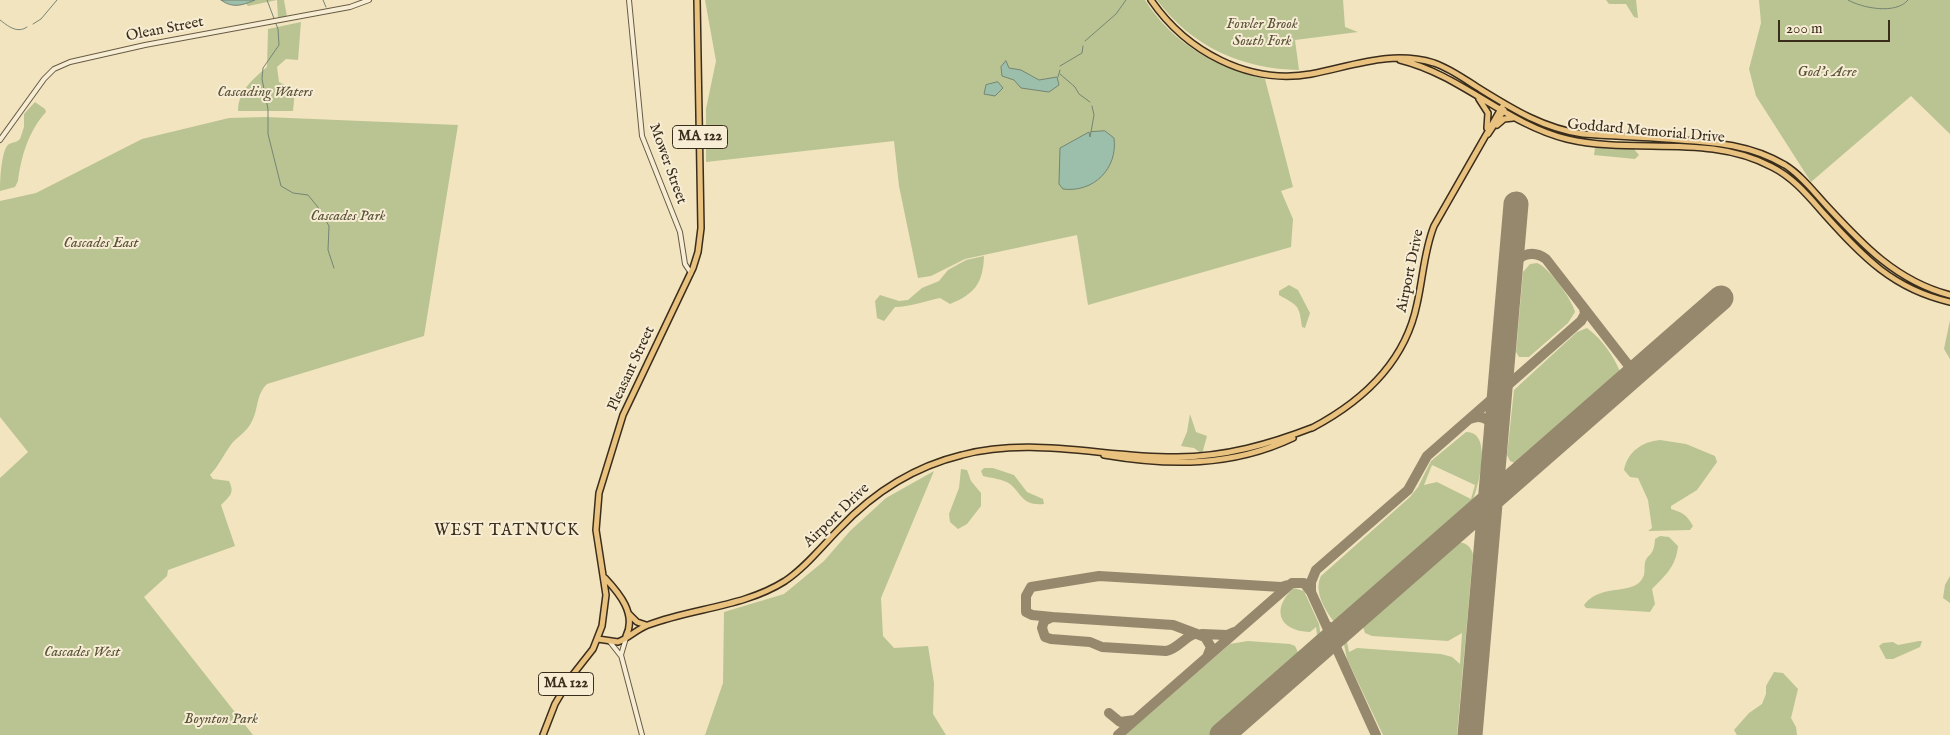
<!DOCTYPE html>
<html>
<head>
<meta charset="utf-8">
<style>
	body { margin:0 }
	#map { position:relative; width:1950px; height:735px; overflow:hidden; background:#f2e4bf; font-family:"IM FELL English",serif }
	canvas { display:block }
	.scale { position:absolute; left:1778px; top:20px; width:112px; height:22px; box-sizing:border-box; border:2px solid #3a2d1b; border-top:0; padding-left:6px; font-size:15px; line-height:18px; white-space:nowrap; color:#3a2d1b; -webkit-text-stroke:4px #f7edd5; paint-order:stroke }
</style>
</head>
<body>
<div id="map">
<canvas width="1950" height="735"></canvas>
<div class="scale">200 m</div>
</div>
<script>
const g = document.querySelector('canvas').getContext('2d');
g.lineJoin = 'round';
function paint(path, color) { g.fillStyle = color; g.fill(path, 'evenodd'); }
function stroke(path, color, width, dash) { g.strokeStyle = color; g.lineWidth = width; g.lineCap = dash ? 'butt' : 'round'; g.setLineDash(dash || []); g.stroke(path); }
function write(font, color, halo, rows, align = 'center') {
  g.font = font + ' "IM FELL English",serif'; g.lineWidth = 4; g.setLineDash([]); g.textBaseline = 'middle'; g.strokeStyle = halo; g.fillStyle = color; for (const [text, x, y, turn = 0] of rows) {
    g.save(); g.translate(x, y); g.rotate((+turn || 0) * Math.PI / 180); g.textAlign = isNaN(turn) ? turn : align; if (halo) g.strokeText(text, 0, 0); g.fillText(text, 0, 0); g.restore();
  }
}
const green = new Path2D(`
	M243,0H284L287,17L278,18L277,0L248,6Z
	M705,0H1145C1174,45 1214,66 1265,79L1293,187L1281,191L1293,219L1291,247L1088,305L1077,235L965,259L931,276L918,278L899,186L894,141L706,162V109L716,61Z
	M1157,0H1343L1345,27L1358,32L1295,40L1299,70C1242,69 1192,47 1157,0Z
	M1606,0H1636L1638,18L1634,17L1626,4H1609Z
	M1759,0H1950V134L1911,96L1811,182L1756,96L1749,69L1761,23Z
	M301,22L298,60L286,59L277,67L279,82L295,90L293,111H238C238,91 253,79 267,67L268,29Z
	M35,102L45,109L46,112C29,130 21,157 18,181L15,187L0,191C0,182 1,149 9,144C13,142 16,143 20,139L24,127V114Z
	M265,117L458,125L424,336L267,384C255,396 259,410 251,423C246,433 236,437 230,446C223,456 219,465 210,475L213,479L229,481C235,493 230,496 221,505L235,546L168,570L167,576L144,597L253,735H0V478L28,452L0,417V201L36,193L142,139L229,118Z
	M1606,147L1633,148L1639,155L1635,159L1594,155L1595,148Z
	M984,256C983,283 975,294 950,304L940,298C925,301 909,307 895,307L884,321L877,318L875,301L880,295L899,301L908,300L922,288L939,281L948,270L966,260Z
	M1537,263C1548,266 1573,301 1575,312L1568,323L1529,357H1519L1516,352L1523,272L1530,264Z
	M1289,285L1298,290L1310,313L1305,328L1302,327C1299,304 1298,306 1279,295V291Z
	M1950,320V359L1944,349Z
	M1587,328C1602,339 1614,356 1621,374L1520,462L1517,464L1510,461L1507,455L1514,390L1577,332Z
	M1190,414L1196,432L1207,436L1202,454L1194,448L1181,446L1187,432Z
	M1466,432C1494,431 1478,490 1471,505L1336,624C1326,612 1313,592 1321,576L1410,497L1418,487L1431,461ZM1432,465L1475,485L1471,499L1437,482L1424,485Z
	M1660,440L1686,444L1715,456L1717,462L1697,490L1671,506V509C1682,512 1687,515 1693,526L1690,530L1648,531L1652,528L1648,500L1638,478L1630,477L1624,470C1628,451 1642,442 1660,440Z
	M984,468H993L1014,475L1027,492L1043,499L1044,504C1022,506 1022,494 1010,484C1003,479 991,478 983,476L981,471Z
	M961,469L967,470L971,481L981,493V506L967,524L958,529L950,522L949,514L959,488Z
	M934,471L881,598L883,636L894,648L928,646L934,683L933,714L946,735H949H705L723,683L724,612L784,594L824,561L850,531L886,498Z
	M1660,536L1669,537L1678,546C1676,566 1666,575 1652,589L1655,604L1650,612L1586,608L1584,605C1602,581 1636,598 1644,575C1645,571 1644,567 1645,563C1647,553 1654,558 1655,539Z
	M1455,543C1464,541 1470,545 1473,554L1457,735H1383L1347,659L1343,640ZM1363,627L1365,633L1372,636L1448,641L1462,633L1460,664L1452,657L1441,654L1357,648L1349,652L1347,642Z
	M1950,576V603L1943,598L1945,585Z
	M1294,588L1304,591L1319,624L1321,637L1221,724L1209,735H1125L1230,644L1248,641L1290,644L1295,646L1298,652L1317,635L1316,627L1310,632C1278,631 1271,608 1294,588Z
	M1919,641H1922L1920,647L1893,659H1886L1879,646L1883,643L1893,642L1898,645Z
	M1774,672L1783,673L1798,689L1791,718L1796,727L1797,735H1737L1734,730L1749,713L1762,704L1766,694V686Z`);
const water = new Path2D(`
	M221,0H255C243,5 233,9 221,0Z
	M1006,61L1009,68L1021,70L1039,80L1057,77L1059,85L1049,92L1021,88L1014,80L1002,76L1001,67Z
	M998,82L1003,88L995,96L984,94L986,85Z
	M1105,131L1114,138C1118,169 1093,193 1063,189L1059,184L1060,148L1089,132L1090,137L1091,132Z`);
const stream = new Path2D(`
	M267,0L278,29L279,45L263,68L262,79L268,109V134L281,186L293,193L308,195L317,206L329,226L328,250L334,268
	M323,0L326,7
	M1848,0C1862,8 1896,15 1908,0
	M0,20C8,26 17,34 27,27
	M33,24L41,19L57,0
	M1085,41L1116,14L1126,0
	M1060,66L1082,53L1083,46
	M1060,74L1075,87L1079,94L1090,102
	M1058,77L1060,70
	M1091,132L1094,115L1092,106`);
const taxiway = new Path2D(`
	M1510,273C1515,256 1531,248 1546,259L1629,366L1630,373L1627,381
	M1629,366L1635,368L1642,367
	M1494,395L1501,379
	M1470,419C1483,413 1492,421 1496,434
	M1311,592L1376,735
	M1052,617L1032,615L1026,612V596L1031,587L1099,576L1281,587L1288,585
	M1326,625L1334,630L1344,628
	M1195,634C1184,637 1178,649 1166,651L1102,647L1090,642L1051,639L1045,637L1042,628L1044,621L1052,617L1173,625L1205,637L1211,647L1207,657
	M1202,634L1227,635L1234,632
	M1109,713L1120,722L1135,720
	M1118,735L1292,583H1304L1311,592V582L1316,570L1408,490L1427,456L1581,321L1585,314L1584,308`);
const runway = new Path2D(`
	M1222,735L1721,298
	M1470,735L1516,204`);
const minor = new Path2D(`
	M629,0L642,136L680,232L685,264L691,273
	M0,140L44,79L54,69L70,62L145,45L350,7L369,0
	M626,638L621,655L642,735
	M610,642L621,656`);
const major = new Path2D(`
	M1151,0C1186,51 1248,85 1311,74C1353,66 1391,50 1434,63C1449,68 1463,78 1477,87C1511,108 1542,128 1583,134C1611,136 1639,137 1667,139C1709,142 1748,143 1785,165C1801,175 1813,191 1826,205C1862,244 1896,281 1950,295
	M1400,60C1461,75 1506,124 1567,139C1634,155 1709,133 1772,167C1794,178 1809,197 1825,215C1863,257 1893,289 1950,302
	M1479,99L1488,113L1487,128
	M1497,125L1504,119L1513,118
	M1488,134L1504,110
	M1312,428C1363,401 1405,363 1417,304C1423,278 1424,251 1434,226L1502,107
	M1104,455C1169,466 1232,467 1293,438
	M605,578C619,593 637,614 626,636
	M629,614L637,622L646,625
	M598,639L618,642C629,638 637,629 648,625C693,608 744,607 785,581C806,567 822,546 840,528C874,492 913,467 962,455C1032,436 1106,458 1177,457C1225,457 1270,444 1314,427
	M543,735L555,704L571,677L593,649L602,626L606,595L596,530L599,493L623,415L693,268L698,252L701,228L697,0`);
const shields = [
	[700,137,55],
	[566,684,55]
];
const shieldNames = [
	["MA 122",700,137],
	["MA 122",566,684]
];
const parkNames = [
	["Fowler Brook",1262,25],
	["South Fork",1262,42],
	["God's Acre",1827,73],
	["Cascading Waters",265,93],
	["Cascades Park",348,217],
	["Cascades East",101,244],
	["Cascades West",82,653],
	["Boynton Park",221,720]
];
const streetNames = [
	["Olean Street",165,30,-11],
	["Goddard Memorial Drive",1646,132,5],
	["Mower Street",667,164,70],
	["Airport Drive",1411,271,-78],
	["Pleasant Street",632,369,-65],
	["Airport Drive",837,516,-44]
];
const neighbourhoodNames = [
	["WEST TATNUCK",507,532]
];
paint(green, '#b9c492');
paint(water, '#9cbfac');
stroke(water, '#758572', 1);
stroke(stream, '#758572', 1);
stroke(taxiway, '#96886d', 10);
stroke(runway, '#96886d', 25);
stroke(minor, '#685b44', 6);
stroke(major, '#3a2d1b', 8);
stroke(minor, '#f7edd5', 4);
stroke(major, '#e9c280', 5);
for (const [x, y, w] of shields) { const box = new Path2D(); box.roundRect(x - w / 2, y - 11.5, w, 23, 4); g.fillStyle = '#f7edd5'; g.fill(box); stroke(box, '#3a2d1b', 1); }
write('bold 14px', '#3a2d1b', null, shieldNames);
write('italic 15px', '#5a5339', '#f7edd5', parkNames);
write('15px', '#3a2d1b', '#f7edd5', streetNames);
g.letterSpacing = '1px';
write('16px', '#3a2d1b', '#f7edd5', neighbourhoodNames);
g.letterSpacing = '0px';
</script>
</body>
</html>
